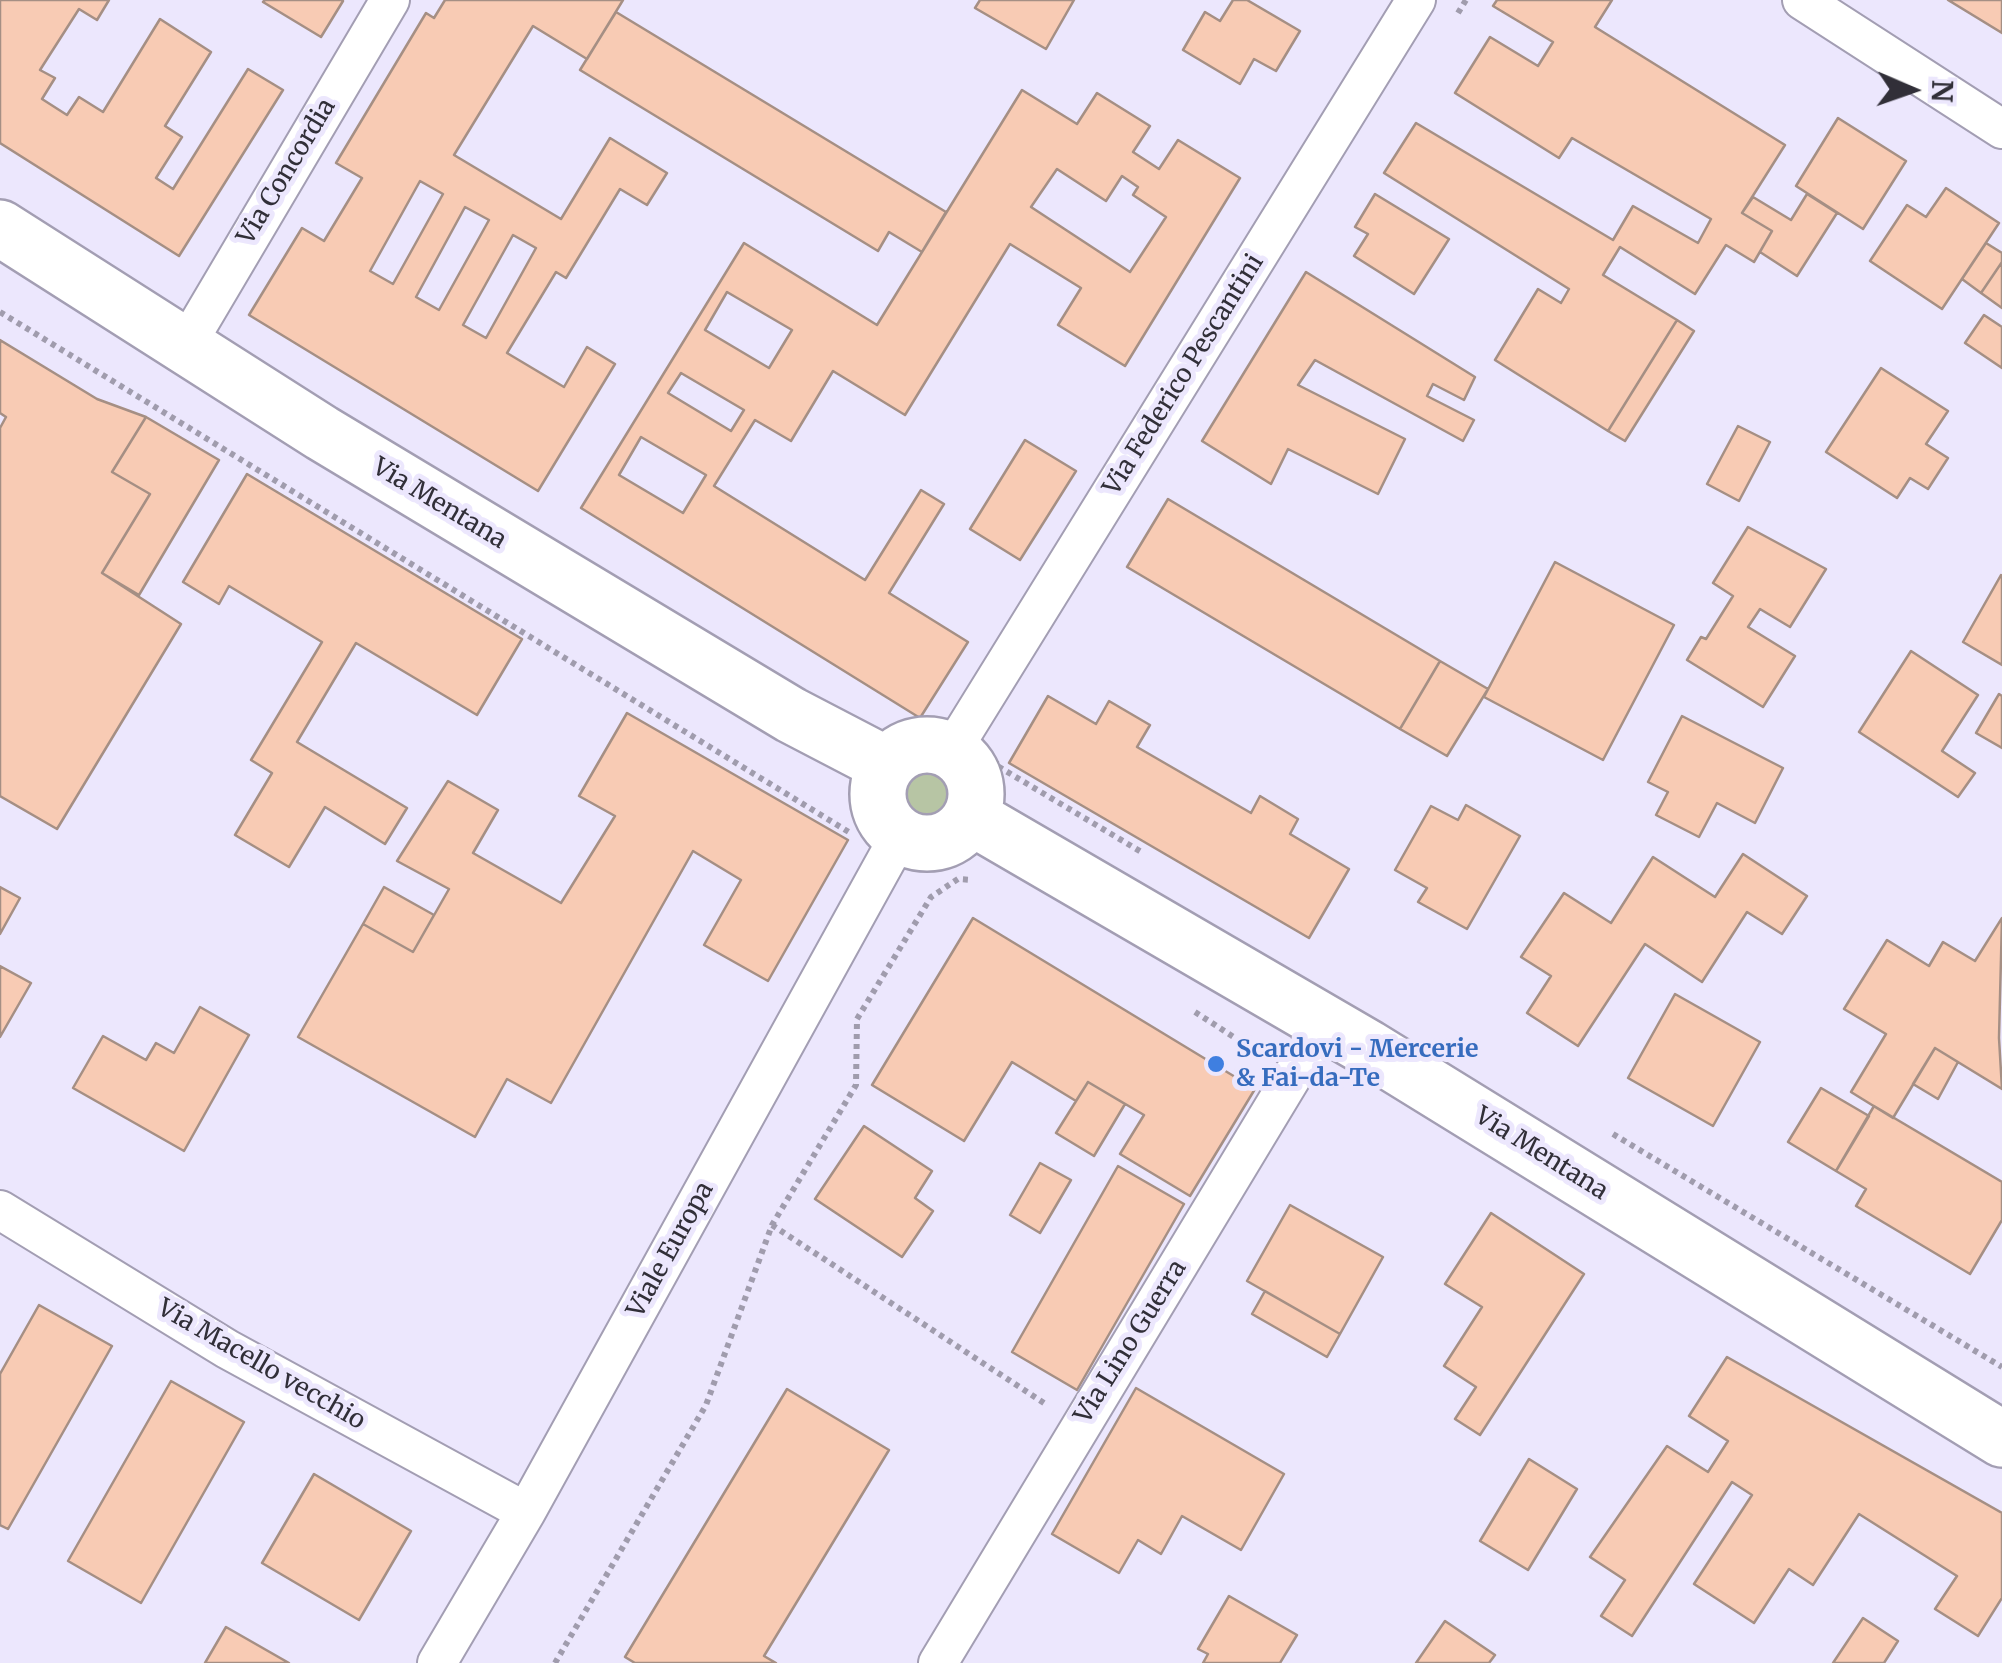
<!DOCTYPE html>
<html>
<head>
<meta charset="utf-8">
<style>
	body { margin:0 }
	#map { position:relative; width:2002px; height:1663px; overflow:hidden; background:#ece7fd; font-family:Merriweather,serif }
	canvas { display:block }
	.north { position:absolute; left:1862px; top:40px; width:100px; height:100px; -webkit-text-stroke:8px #ece7fd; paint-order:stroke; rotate:92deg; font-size:28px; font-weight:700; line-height:40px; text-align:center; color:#312f38 }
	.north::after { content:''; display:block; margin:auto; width:35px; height:45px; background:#312f38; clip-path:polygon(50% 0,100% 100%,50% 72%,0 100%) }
</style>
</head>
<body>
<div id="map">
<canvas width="2002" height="1663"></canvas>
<div class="north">N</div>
</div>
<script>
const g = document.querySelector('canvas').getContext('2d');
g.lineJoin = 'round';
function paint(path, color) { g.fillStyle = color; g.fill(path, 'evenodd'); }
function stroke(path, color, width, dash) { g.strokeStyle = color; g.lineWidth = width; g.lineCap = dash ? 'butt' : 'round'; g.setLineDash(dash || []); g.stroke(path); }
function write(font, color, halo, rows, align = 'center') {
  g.font = font + ' Merriweather,serif'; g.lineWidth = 10; g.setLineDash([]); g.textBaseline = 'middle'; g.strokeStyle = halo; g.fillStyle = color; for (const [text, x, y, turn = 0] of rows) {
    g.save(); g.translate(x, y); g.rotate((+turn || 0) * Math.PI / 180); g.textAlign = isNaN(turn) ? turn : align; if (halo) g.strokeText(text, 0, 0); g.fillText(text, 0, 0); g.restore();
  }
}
const green = new Path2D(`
	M897 792a31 31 0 1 1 62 0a31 31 0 1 1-62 0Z`);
const building = new Path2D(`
	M0,0H109L97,20L79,9L40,70L55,78L42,99L67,115L79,97L103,112L160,19L211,52L165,126L182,137L156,178L173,189L248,69L283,90L179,256L0,143Z
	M265,0H342L343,1L321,37L263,2Z
	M445,0H623L587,59L533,26L454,155L561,219L610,138L667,173L647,205L620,189L566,278L556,272L507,353L564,387L587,347L615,364L538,491L249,315L302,228L324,241L362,178L336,163L426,13L434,18ZM420,181L443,194L393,284L370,271ZM465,207L489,220L439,310L416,297ZM513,235L536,248L486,338L463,325Z
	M980,0H1074L1046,49L975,8Z
	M1233,0H1247L1300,31L1276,71L1254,59L1240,84L1183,50L1205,12L1220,21Z
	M1497,0H1612L1595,27L1785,145L1742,213L1772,231L1754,262L1726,245L1695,294L1620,247L1603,275L1677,320L1608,431L1495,360L1538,289L1561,303L1569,289L1384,173L1416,123L1613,240L1633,206L1698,243L1711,219L1572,138L1559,158L1455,93L1490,37L1538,66L1553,42L1493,6Z
	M1948,0H2002V33Z
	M616,12L946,212L922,252L889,232L878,251L580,70Z
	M1022,90L1077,124L1097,93L1150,126L1133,152L1159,169L1178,140L1240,178L1125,366L1058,325L1081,288L1010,244L905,415L833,371L791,441L755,420L714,486L865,580L921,490L944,504L889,593L968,642L920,718L581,508L744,243L877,325ZM1057,169L1106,201L1122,176L1138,187L1133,195L1166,217L1130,272L1031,207ZM727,292L792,330L769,368L705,330ZM681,373L744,410L731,431L668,393ZM641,437L706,475L683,513L619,475Z
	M1838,118L1906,161L1863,229L1796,186Z
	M1946,188L1999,223L1942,309L1870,261L1907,205L1926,217Z
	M1375,194L1449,239L1414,294L1354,256L1368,234L1355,227Z
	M1807,194L1837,213L1797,276L1760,252L1772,231L1742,213L1753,197L1791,220Z
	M1986,243L2002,253V262L1981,293L1962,279Z
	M2002,262V308L1981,293Z
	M1306,272L1475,377L1464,400L1433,384L1427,396L1474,420L1463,441L1315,360L1298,385L1405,439L1378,494L1288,449L1271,484L1202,441Z
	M1984,315L2002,327V368L1965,343Z
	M1677,320L1694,331L1625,441L1608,431Z
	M0,340L97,399L146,417L112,472L150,494L102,573L181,624L57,829L0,796V428L6,417L0,413Z
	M1881,368L1948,411L1926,444L1948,458L1928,489L1910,478L1897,498L1826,452Z
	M146,417L219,460L139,595L102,573L150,494L112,472Z
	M1738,426L1770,442L1739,501L1707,484Z
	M1025,440L1076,471L1020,560L970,529Z
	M247,474L522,639L477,715L356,643L297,742L407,808L385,844L325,807L289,867L235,835L272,773L251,760L322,642L229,586L219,604L183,582Z
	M1168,499L1440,661L1400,729L1127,567Z
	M1748,527L1826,569L1790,627L1760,609L1748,627L1795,656L1763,707L1687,660L1701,637L1706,639L1733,596L1713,583Z
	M1555,562L1674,625L1603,760L1484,697Z
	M2001,575L2002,576V665L1963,642Z
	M1911,651L1978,695L1942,751L1975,773L1958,797L1859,732Z
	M1440,661L1488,689L1447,756L1400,729Z
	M1999,694L2002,696V748L1976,733Z
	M1048,696L1096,724L1109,701L1150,725L1137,747L1251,813L1260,796L1298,819L1290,834L1349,869L1309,938L1009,763Z
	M627,713L848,840L768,981L704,945L741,880L693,851L551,1103L507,1079L475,1137L298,1037L363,924L413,952L449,889L397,861L448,781L498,810L473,853L561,903L615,816L579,796Z
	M1682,716L1783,768L1755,823L1717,803L1699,837L1656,815L1668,792L1648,782Z
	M1466,805L1520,836L1467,929L1418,902L1427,888L1395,870L1431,806L1458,820Z
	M1743,854L1807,896L1782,934L1747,912L1702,982L1645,944L1578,1046L1527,1013L1551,976L1521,957L1564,893L1611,923L1653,857L1715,897Z
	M0,887L20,898L0,934Z
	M384,887L434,915L413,952L363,924Z
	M973,918L1255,1089L1190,1196L1120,1154L1144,1115L1088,1082L1076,1101L1012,1062L964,1141L872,1085Z
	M2002,918L1999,1038L2002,1089L1935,1048L1893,1118L1851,1092L1886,1034L1844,1009L1887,940L1929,966L1943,942L1975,961Z
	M0,966L31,983L0,1037Z
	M1675,994L1760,1042L1713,1126L1628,1078Z
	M200,1007L249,1035L184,1151L73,1088L103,1036L146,1060L156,1043L174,1053Z
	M1935,1048L1958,1062L1938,1099L1913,1084Z
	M1088,1082L1125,1104L1094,1156L1056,1133Z
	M1821,1088L1869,1116L1836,1171L1788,1142Z
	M1874,1106L2002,1182V1220L1970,1274L1856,1206L1866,1189L1836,1171Z
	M864,1126L932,1171L915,1198L933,1211L902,1257L815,1199Z
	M1040,1163L1071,1180L1040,1233L1010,1215Z
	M1118,1166L1184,1204L1077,1390L1012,1352Z
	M1290,1205L1383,1257L1340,1334L1247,1281Z
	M1491,1213L1584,1274L1480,1435L1455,1419L1476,1387L1444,1366L1482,1307L1445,1284Z
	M1265,1291L1340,1334L1327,1357L1252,1314Z
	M39,1305L112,1346L8,1529L0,1525V1374Z
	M1727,1357L2002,1513V1598L1978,1636L1935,1609L1957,1576L1859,1514L1813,1585L1789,1569L1754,1623L1694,1584L1752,1495L1732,1482L1632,1636L1601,1616L1625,1580L1590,1557L1667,1446L1708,1472L1728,1441L1689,1416Z
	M171,1381L244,1422L141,1603L68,1561Z
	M1136,1388L1284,1474L1241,1550L1182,1516L1161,1554L1138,1540L1119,1573L1052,1534Z
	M787,1389L889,1450L764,1656L776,1663H635L625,1657Z
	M1529,1459L1577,1489L1528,1570L1480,1541Z
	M314,1474L411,1531L359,1620L262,1563Z
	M1229,1596L1297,1635L1280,1663H1203L1208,1654L1198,1649Z
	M1863,1618L1898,1641L1884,1663H1833Z
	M1445,1621L1495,1655L1489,1663H1416Z
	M226,1627L289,1663H205Z`);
const path = new Path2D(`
	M1458,13L1466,0
	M0,312L852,834
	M997,760L994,764L1143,853
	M1195,1012L1260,1054
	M1613,1134L2002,1367
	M772,1225L1047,1405
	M555,1663L706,1405L772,1225L856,1085L857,1019L931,897L958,879L972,880`);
const minor = new Path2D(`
	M1802,0L2002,129
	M186,345L390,0
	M952,750L1416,0
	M0,1210L227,1349L526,1512
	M437,1663L526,1512L900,835
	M938,1663L1325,1022`);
const secondary = new Path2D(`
	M0,228L322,433L791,715L887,765
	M878 794a49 49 0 1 1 98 0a49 49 0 1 1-98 0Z
	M971,817L1368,1048L2002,1439`);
const markers = [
	[1216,1064,10,"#3f7fe0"]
];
const streetNames = [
	["Via Concordia",287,172,-59],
	["Via Federico Pescantini",1184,375,-58],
	["Via Mentana",439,504,31],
	["Via Mentana",1541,1154,32],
	["Viale Europa",671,1250,-61],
	["Via Lino Guerra",1131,1342,-58],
	["Via Macello vecchio",261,1365,30]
];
const shopNames = [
	["Scardovi - Mercerie",1236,1050],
	["& Fai-da-Te",1236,1079]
];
paint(green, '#b7c5a4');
paint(building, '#f8cbb4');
stroke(building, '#a58f84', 2.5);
stroke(minor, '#a39eb3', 42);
stroke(secondary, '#a39eb3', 60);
stroke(path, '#a09cad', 6, [5, 5]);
stroke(minor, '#fff', 38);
stroke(secondary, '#fff', 55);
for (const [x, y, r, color] of markers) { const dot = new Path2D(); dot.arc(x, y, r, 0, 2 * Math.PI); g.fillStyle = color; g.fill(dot); stroke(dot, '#ece7fd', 4); }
write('25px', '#312f38', '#ece7fd', streetNames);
write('bold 25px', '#366cbe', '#ece7fd', shopNames, 'left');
</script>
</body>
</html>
